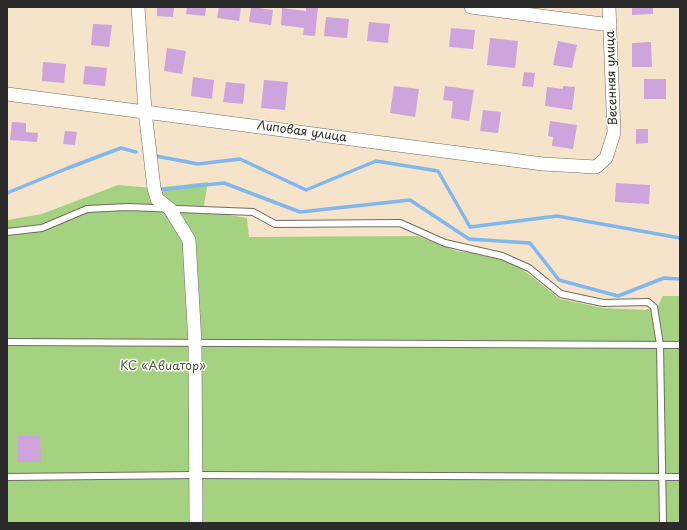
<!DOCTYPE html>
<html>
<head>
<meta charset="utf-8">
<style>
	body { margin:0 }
	#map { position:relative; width:687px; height:530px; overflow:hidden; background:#f5e3ca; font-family:"Playpen Sans",sans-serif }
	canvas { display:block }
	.frame { position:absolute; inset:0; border:8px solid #2b2b2b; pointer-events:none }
</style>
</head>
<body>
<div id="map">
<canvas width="687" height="530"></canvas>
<div class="frame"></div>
</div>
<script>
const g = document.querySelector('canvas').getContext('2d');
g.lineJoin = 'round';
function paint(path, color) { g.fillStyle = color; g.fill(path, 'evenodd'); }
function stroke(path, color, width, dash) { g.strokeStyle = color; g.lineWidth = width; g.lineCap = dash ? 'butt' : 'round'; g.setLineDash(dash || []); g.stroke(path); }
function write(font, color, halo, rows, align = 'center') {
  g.font = font + ' "Playpen Sans",sans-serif'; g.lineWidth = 3; g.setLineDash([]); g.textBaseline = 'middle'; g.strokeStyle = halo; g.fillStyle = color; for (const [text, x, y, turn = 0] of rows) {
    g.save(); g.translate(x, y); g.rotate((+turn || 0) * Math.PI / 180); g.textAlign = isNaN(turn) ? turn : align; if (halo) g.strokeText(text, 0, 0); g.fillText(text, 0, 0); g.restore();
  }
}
const green = new Path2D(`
	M208,182L203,211L247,218L249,237L417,236L457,251L490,256L519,267L560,299L603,308L645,310L658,306L663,296H680V523H7V220L42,214L118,185L154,188Z`);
const stream = new Path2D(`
	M156,156L198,164L240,159L306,190L376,161L438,171L470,227L557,216L680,238
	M158,190L224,183L300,212L410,200L469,239L530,243L559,280L618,296L664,278L680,279
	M7,193L68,168L121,148L136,152`);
const building = new Path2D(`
	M157,7H174L173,17L157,16Z
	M187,7H206L205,16L186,14Z
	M219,7H241L239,21L217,18Z
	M251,7L273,10L271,25L249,22Z
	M306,7H318L315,36L303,35L304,28L281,25L282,8L306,11Z
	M632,7H653V14L632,15Z
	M326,17L349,19L347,38L324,36Z
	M369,22L390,24L388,43L367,41Z
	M93,24L112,25L109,47L91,45Z
	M451,28L475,30L473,49L449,47Z
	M490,38L518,41L515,68L487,65Z
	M558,41L577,45L572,68L553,65Z
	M651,42L652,67H632V43Z
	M167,48L186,51L182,74L164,71Z
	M43,62L66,64L64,83L42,81Z
	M85,66L107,68L105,86L83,84Z
	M524,72L535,73L533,87L522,86Z
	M193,77L214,80L212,99L191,96Z
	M644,79H666V99H644Z
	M264,80L288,82L285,110L261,108Z
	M226,82L245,84L243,104L223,102Z
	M394,86L419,89L415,117L390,113Z
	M445,86L474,90L469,121L451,118L453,101L443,100Z
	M563,86L575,87L572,110L545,106L547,87L563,89Z
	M483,110L501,112L498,133L480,131Z
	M550,121L577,125L573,149L552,146L553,137L548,136Z
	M12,122L26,123V132L38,133L37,142L10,140Z
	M636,129H648V143L636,144Z
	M65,131L77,132L75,145L63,144Z
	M616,183L650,185L649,204L615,202Z
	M17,436H40L41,462H17Z`);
const service = new Path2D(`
	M7,232L42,228L87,209L128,207L253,212L275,224L400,223L445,243L502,256L529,268L561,294L603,303L648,302L654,307L660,345L663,523
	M7,342L680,345
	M7,477L196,475L680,477`);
const minor = new Path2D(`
	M138,7L145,111L154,188L157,199L170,209L189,240L195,343L196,523
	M471,7L610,25
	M7,94L543,164L596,167L606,158L614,133L609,7`);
const streetNames = [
	["Весенняя улица",612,78,-92],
	["Липовая улица",302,132,8]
];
const parkNames = [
	["КС «Авиатор»",163,367]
];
paint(green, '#a4d280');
stroke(stream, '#81b7ef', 3.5);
paint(building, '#cda4db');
stroke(service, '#726b63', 8);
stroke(minor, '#726b63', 14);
stroke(service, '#fff', 6);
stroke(minor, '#fff', 13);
write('12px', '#2b2b2b', '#fdfcf7', streetNames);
write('12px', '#4f5d44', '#fdfcf7', parkNames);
</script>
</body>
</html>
